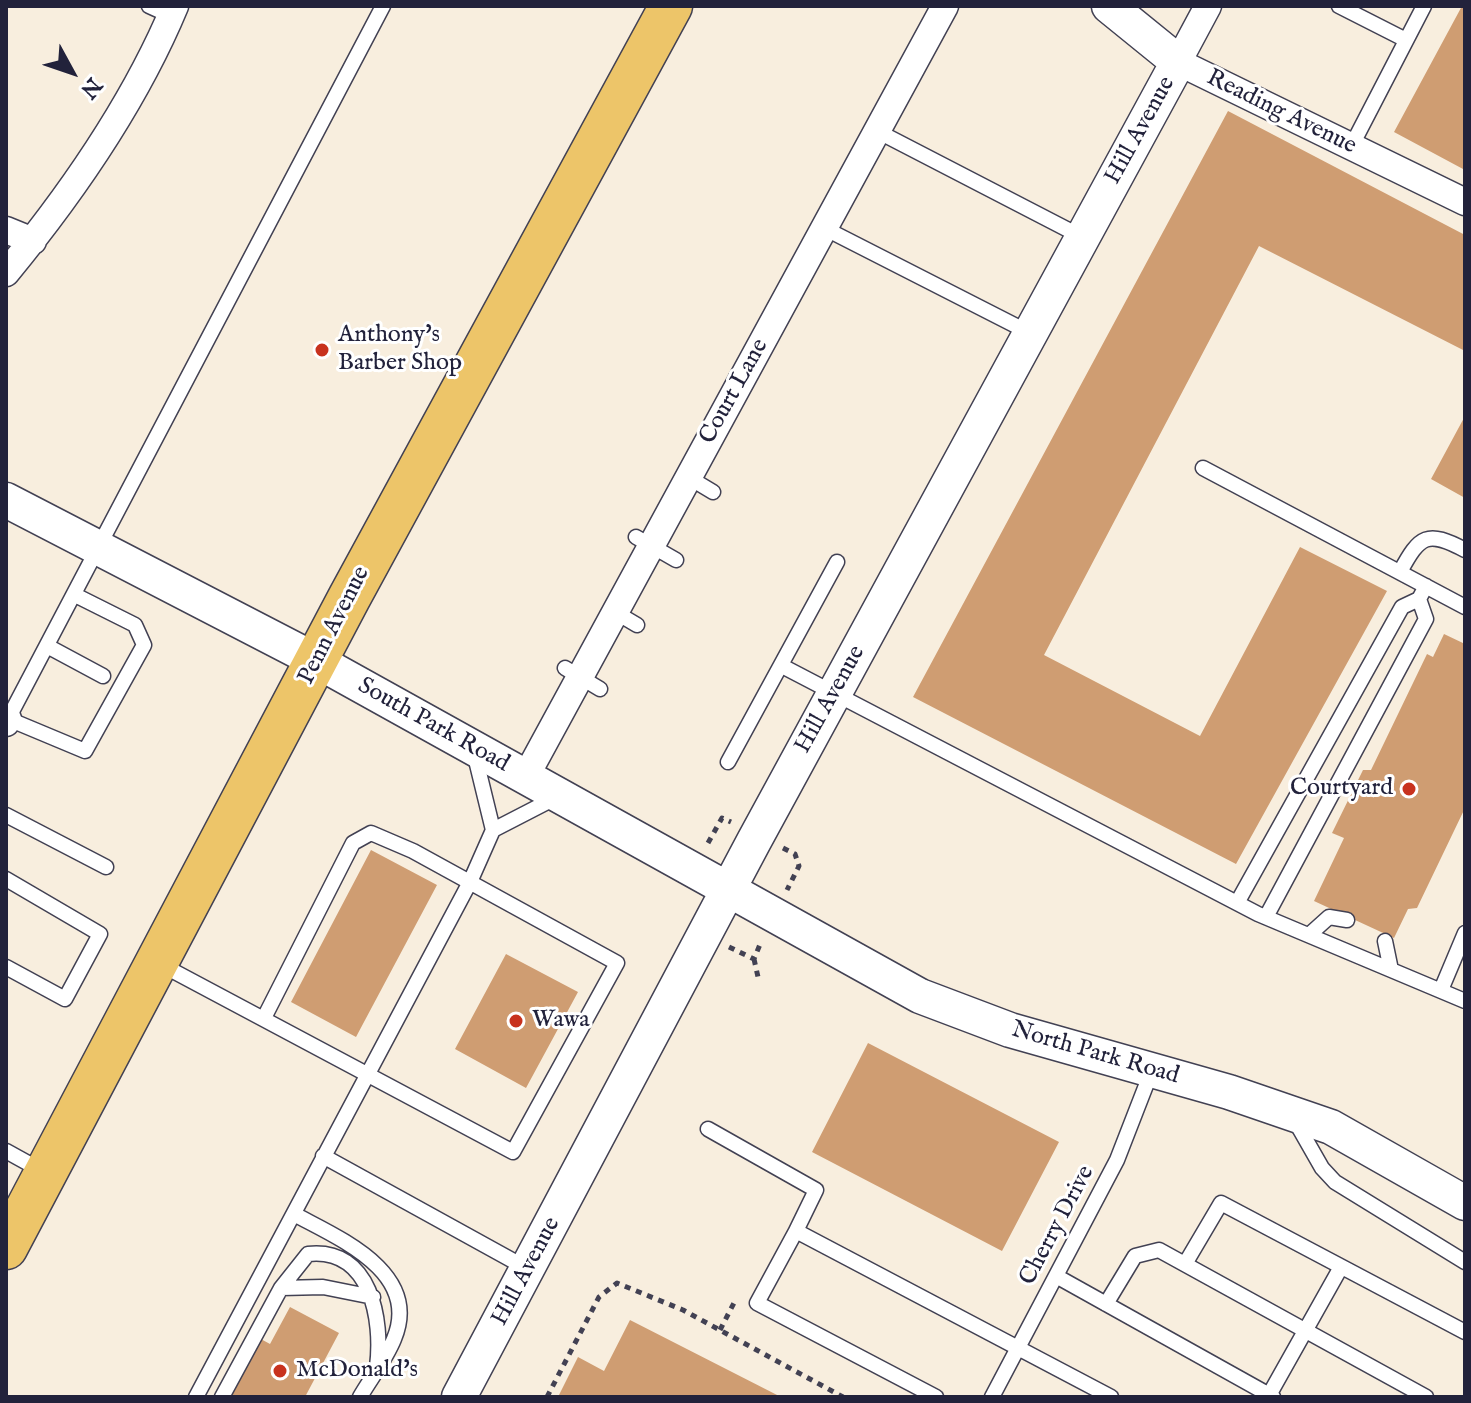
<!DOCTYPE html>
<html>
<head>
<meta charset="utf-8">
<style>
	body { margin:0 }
	#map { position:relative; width:1471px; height:1403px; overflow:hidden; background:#f8eede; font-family:"IM FELL English",serif }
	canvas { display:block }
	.frame { position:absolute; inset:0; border:8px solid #22223b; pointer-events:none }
	.north { position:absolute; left:32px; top:32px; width:80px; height:80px; -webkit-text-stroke:6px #fff; paint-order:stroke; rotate:130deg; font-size:22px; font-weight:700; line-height:32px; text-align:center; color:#22223b }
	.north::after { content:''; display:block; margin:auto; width:28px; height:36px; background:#22223b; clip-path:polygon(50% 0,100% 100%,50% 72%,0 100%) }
</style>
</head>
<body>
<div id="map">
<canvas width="1471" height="1403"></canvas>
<div class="frame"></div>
<div class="north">N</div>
</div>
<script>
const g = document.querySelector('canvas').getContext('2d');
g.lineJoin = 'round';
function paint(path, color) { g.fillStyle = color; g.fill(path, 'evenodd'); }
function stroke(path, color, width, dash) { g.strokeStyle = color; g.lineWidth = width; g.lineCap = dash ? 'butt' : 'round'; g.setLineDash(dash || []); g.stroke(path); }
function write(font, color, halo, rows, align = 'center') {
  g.font = font + ' "IM FELL English",serif'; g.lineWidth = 6; g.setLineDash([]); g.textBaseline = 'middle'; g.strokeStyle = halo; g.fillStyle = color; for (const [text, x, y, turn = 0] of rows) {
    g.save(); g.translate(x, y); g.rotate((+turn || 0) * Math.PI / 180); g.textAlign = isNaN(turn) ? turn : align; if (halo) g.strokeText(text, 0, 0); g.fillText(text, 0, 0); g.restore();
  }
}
const building = new Path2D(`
	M1462,6H1465L1463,169L1394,132Z
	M1228,111L1465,235V351L1259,246L1044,655L1200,736L1300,547L1387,591L1236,864L913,697Z
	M1465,416V498L1431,479Z
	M1444,634L1465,644V808L1417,908L1408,909L1394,938L1314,901L1344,838L1332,833L1363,770H1371L1427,654L1433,657Z
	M371,850L437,885L356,1037L291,1002Z
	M506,954L578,992L526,1088L455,1049Z
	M868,1043L1059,1142L1002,1251L812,1152Z
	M290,1307L339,1333L305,1397H228L259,1338L270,1344Z
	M630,1320L781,1397H558L578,1357L604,1371Z`);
const path = new Path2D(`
	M708,843L722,818L731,822
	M783,848L795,854L799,866L787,890
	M729,947L754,959L761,942
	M754,959L758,977
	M720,1330L736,1299
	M547,1397L599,1297L617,1283L683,1310L843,1397`);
const service = new Path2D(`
	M149,6L171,16
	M1339,6L1406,40
	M877,131L1082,237
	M1351,147L1424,6
	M824,228L1030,333
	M1203,468L1465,607
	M688,477L713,492
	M636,537L676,560
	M1400,572C1420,535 1427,530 1465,550
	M615,612L637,625
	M49,647L103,676
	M782,666L1258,914L1465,1001
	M565,668L600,689
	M6,718L85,751L144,645L135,625L75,595
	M8,719L383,6
	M474,752L493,830
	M728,762L837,562
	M6,815L106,867
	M6,879L100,934L65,999L6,967
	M1237,903L1402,607L1419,599L1426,586
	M1266,917L1426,619L1419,599
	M1309,935L1329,917L1347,920
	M1385,941L1391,970
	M160,964L513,1152L617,963L413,851L371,833L353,843L264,1018
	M1441,990L1465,933
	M1294,1119L1322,1168L1335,1182L1465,1262
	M708,1129L816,1190L796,1231L1111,1397
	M6,1151L44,1172
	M323,1156L528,1269
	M294,1214C338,1238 422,1272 394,1339C386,1359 371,1378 360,1397
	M796,1231L757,1303L936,1397
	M1185,1264L1221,1203L1465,1332
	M1056,1276L1273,1397
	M281,1288L323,1287L373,1297
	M1106,1304L1135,1256L1159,1250L1426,1397
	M196,1397L470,882L493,830L557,797
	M222,1397L281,1288L308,1254C371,1247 383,1320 377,1367
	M992,1397L1117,1160L1152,1070
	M1268,1397L1341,1267`);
const minor = new Path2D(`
	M1208,6L1178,62L1465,202
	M6,230L33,241
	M6,273C72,193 135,102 175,6
	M6,723L8,719
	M525,778L945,6`);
const tertiary = new Path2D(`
	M6,500L317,661L920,996L1010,1030L1229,1092L1331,1127L1465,1203
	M459,1397L754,841L1178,62L1109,6`);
const primary = new Path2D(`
	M6,1248L349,598L671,6`);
const markers = [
	[322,350,8,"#c8321e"],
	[1409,789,8,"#c8321e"],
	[516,1021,8,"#c8321e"],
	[280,1371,8,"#c8321e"]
];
const streetNames = [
	["Reading Avenue",1281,113,26],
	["Hill Avenue",1141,131,-61],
	["Court Lane",735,392,-61],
	["Penn Avenue",335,626,-63],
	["Hill Avenue",831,700,-61],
	["South Park Road",433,726,29],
	["North Park Road",1095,1054,16],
	["Cherry Drive",1058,1226,-62],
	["Hill Avenue",527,1272,-62]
];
const poiNames = [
	["Anthony's",338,336],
	["Barber Shop",338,364],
	["Courtyard",1393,789,"right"],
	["Wawa",532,1021],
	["McDonald's",296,1371]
];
paint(building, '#cf9d72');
stroke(service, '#424153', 17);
stroke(minor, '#424153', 29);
stroke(tertiary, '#424153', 37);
stroke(primary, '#424153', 45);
stroke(path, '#424153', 5, [6, 6]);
stroke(service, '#fff', 14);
stroke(minor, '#fff', 26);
stroke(tertiary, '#fff', 34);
stroke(primary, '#edc569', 42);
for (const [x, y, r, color] of markers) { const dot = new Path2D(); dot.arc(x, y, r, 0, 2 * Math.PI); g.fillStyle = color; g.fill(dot); stroke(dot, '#fff', 3); }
write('24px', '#22223b', '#fff', streetNames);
write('24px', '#22223b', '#fff', poiNames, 'left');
</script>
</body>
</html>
